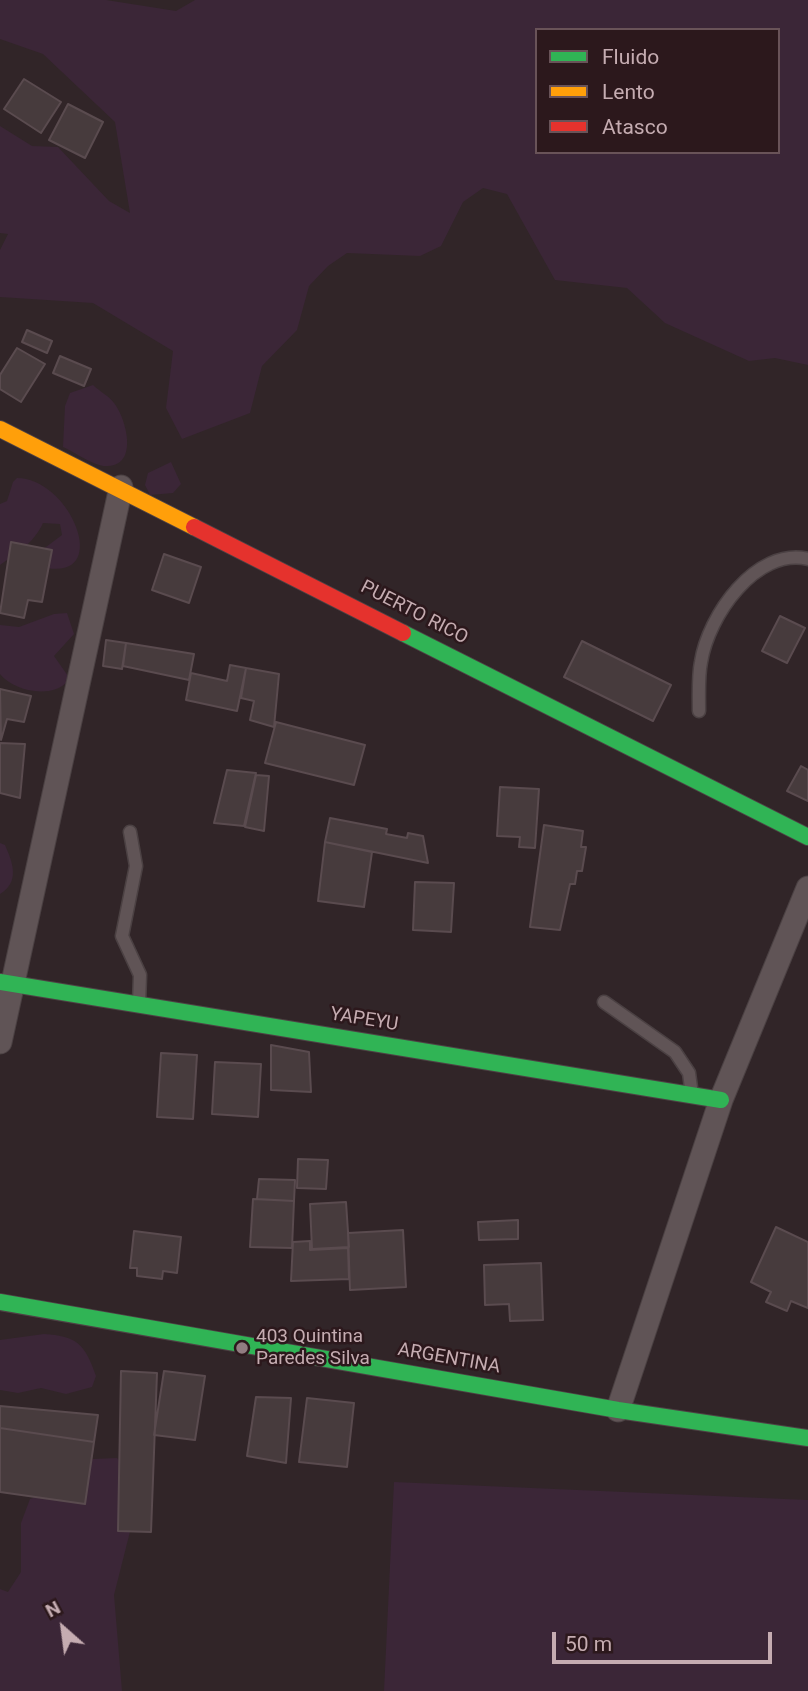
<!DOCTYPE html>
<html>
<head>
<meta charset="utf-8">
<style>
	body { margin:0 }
	#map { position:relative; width:808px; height:1691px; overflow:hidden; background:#312528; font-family:Roboto,sans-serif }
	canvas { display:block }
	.legend { position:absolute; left:535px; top:28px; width:245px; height:126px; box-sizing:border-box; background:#2c181c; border:2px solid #695358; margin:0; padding:9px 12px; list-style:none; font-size:21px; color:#c5acb1 }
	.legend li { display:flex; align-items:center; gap:14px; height:35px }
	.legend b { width:35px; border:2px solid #695358 }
	.north { position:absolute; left:28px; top:1593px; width:70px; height:70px; -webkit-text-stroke:5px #2c181c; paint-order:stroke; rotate:332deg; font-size:19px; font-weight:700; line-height:28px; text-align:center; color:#c5acb1 }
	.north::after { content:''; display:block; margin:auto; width:24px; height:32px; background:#c5acb1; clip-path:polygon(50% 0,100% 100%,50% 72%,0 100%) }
	.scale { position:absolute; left:552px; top:1632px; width:220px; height:32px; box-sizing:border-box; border:4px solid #c5acb1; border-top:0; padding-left:9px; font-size:21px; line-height:24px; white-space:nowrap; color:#c5acb1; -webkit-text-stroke:5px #2c181c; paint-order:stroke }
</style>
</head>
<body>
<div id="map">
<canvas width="808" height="1691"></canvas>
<ul class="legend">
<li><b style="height:9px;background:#30b455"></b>Fluido</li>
<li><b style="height:9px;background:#ff9f0a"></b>Lento</li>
<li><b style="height:9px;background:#e5322d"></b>Atasco</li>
</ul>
<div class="north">N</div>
<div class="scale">50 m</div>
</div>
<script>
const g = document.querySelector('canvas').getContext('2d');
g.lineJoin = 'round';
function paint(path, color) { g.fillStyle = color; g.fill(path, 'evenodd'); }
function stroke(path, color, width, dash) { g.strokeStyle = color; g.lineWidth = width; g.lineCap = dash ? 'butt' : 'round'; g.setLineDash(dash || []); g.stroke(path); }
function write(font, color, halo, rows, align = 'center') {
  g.font = font + ' Roboto,sans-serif'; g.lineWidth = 5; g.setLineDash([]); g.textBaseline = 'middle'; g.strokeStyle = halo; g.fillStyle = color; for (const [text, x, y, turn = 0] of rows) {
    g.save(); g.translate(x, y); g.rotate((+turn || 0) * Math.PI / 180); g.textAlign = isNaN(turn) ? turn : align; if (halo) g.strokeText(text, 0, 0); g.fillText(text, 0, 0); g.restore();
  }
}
const green = new Path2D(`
	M0,0H106L176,11L195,0H808V365L775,358L749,361L665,323L627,288L555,280L507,194L483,188L463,202L441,246L420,256L347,253L328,266L309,286L297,330L262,366L250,413L182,439L166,408L173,351L93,303L0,297V250L8,234L0,233V126L32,146L58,147L109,201L130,213L115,122L43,54L0,39ZM537,30H778V152H537Z
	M93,385C99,391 109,396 114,403C126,418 139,465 108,466C94,467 75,452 63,447L65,406L70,393Z
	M171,462L181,484L173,493L150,495L145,485L148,473Z
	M17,478C70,478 112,579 47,568L42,550L62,535L60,524L43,523C34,543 17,553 0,565V504L7,501L13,482Z
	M67,613L74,634L54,656L68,676L67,682C51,699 13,691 0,674V625L19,627L54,614Z
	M0,843L5,845C13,863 20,882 0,894Z
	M44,1334C77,1336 85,1344 96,1376L92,1387L66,1394L41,1388L18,1393L0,1390V1340Z
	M117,1458L134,1477L138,1500L114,1595L122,1691H0V1589L8,1592L21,1572V1523L30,1499L54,1491L93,1459Z
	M394,1482L808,1500V1691H384Z`);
const building = new Path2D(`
	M24,79L61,102L41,133L4,109Z
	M68,104L103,122L85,158L49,140Z
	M27,330L52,341L47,353L22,342Z
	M17,348L45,364L21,402L0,389V375Z
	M60,356L91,369L84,386L53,373Z
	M11,542L52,550L42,602L28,600L24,618L0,613Z
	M164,554L201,567L189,603L152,590Z
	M780,616L805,628L787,663L762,651Z
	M106,640L126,643L122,669L103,666Z
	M582,641L671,685L653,721L564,677Z
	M126,643L194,654L189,680L123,666Z
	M230,665L246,668L237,711L186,700L191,673L227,681Z
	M246,668L279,674L274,727L250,720L254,701L241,698Z
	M0,689L31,696L24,722L7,719L1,740Z
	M276,722L365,745L354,785L265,763Z
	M0,743L25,744L20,798L0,793Z
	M801,766L808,770V801L787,791Z
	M227,770L256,773L244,826L214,823Z
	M256,775L269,776L264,831L245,827Z
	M500,787L539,789L535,848L519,847L520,837L497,836Z
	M330,818L387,829L386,834L407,838L408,833L423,836L428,863L325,842Z
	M544,825L583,831L581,847H586L582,871H577L575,884H570L560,930L530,927Z
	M325,842L372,852L364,907L318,901Z
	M415,882L454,883L451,932L413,930Z
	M271,1045L309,1052L311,1092L271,1090Z
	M161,1053L197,1055L193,1119L157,1117Z
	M215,1062L261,1064L258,1117L212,1114Z
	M298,1159L328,1160L326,1189L297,1188Z
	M259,1179L295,1180L294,1201L257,1199Z
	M253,1199L294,1201L292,1248L250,1247Z
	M346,1202L349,1247L312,1249L310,1204Z
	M518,1220V1239L479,1240L478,1222Z
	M776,1227L808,1242V1308L791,1301L787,1311L766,1302L771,1292L751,1282Z
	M403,1230L406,1287L350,1290L348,1233Z
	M134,1231L181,1237L177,1273L163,1271L162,1279L137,1276V1268H130Z
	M310,1241V1250L348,1248L349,1279L291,1281L293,1242Z
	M541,1263L543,1320L510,1321L509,1304L485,1305L484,1265Z
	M121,1371L157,1373L151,1532L118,1531Z
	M164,1371L205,1376L195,1440L154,1435Z
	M256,1397L291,1398L286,1463L247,1456Z
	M307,1398L354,1403L347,1467L299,1462Z
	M0,1406L98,1415L94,1442L0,1428Z
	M0,1428L94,1442L85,1504L0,1492Z`);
const lane = new Path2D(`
	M699,711C699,695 698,677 701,662C708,616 756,547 808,559
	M130,832L136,866L122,936L140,975L139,1004
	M604,1002L675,1052L689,1073L692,1095`);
const street = new Path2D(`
	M0,1042L121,487
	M618,1410L721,1100L808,888`);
const fast = new Path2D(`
	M403,633L808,837
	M0,982L721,1100
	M0,1302L618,1410L808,1438`);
const slow = new Path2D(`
	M0,429L194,527`);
const jam = new Path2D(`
	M194,527L403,633`);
const markers = [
	[242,1348,7,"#917d81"]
];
const streetNames = [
	["PUERTO RICO",414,613,27],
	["YAPEYU",364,1020,9],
	["ARGENTINA",449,1359,10]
];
const poiNames = [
	["403 Quintina",256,1337],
	["Paredes Silva",256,1359]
];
paint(green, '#3b2637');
paint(building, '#473b3d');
stroke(building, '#5a4b4f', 2);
stroke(lane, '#4b4143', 15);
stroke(street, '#4b4143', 25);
stroke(fast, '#4e4245', 18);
stroke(slow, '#4e4245', 18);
stroke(jam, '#4e4245', 18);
stroke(lane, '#605456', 12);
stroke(street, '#605456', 23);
stroke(fast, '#30b455', 16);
stroke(slow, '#ff9f0a', 16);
stroke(jam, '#e5322d', 16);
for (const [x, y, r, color] of markers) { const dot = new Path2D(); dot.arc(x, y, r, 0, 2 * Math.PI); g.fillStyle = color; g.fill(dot); stroke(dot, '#2c181c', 2.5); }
write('19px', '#c5acb1', '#2c181c', streetNames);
write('19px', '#c5acb1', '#2c181c', poiNames, 'left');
</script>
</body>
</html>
